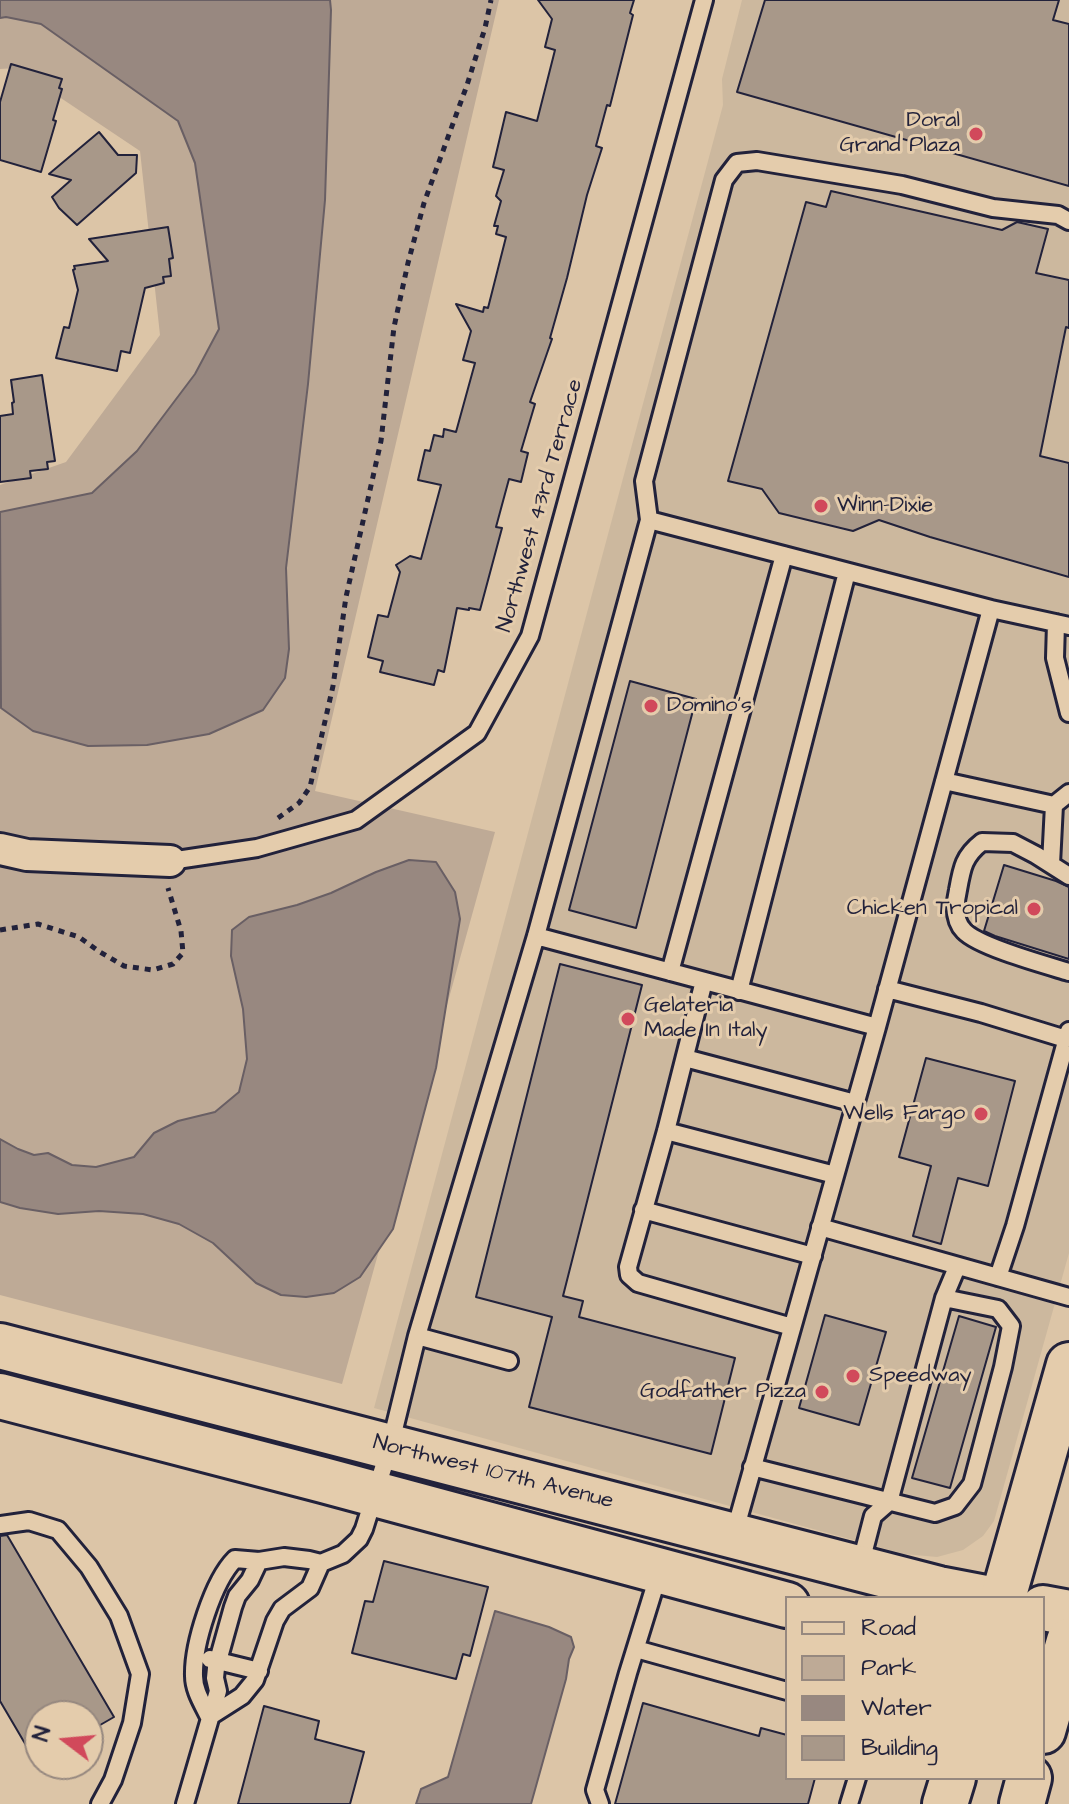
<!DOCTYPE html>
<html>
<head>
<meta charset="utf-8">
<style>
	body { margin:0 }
	#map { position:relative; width:1069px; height:1804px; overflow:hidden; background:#dcc5a7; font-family:"Architects Daughter",sans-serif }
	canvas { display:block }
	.legend { position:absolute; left:785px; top:1596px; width:260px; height:184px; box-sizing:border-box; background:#e4ccac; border:2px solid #96887f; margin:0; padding:10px 14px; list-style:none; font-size:24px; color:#22223b }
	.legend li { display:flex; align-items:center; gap:16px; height:40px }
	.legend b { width:40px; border:2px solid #96887f }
	.north { position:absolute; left:24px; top:1700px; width:80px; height:80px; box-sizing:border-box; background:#e4ccac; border:2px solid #96887f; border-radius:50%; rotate:286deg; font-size:22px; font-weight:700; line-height:32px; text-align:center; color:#22223b }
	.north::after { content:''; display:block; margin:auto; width:28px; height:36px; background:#d1495b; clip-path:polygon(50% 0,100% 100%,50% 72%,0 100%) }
</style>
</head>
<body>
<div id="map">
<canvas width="1069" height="1804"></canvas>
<ul class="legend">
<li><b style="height:10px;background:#e4ccac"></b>Road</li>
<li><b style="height:22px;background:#beaa96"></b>Park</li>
<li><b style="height:22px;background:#988880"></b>Water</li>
<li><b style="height:22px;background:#a89889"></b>Building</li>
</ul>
<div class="north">N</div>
</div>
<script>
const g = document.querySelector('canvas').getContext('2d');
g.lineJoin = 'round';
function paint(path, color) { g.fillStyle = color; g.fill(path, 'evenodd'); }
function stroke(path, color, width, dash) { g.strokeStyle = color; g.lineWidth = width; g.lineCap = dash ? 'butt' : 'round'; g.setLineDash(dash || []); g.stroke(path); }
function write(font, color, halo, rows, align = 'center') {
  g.font = font + ' "Architects Daughter",sans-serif'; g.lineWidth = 6; g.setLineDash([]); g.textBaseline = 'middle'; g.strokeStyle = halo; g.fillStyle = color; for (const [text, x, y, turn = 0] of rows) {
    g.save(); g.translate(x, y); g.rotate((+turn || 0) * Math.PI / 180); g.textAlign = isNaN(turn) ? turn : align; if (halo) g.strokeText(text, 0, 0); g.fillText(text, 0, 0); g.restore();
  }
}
const built = new Path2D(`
	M742,0H1069V1253L994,1521L983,1536L963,1550L937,1557L904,1554L374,1408L723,105L722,79Z`);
const green = new Path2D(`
	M0,0H499L315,791L495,832L342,1384L0,1295V485L66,462L160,335L140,151L16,68L0,69Z`);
const water = new Path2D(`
	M0,0H330L331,10L325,200L308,384L286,568L289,649L285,678L263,710L209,734L147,745L88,746L33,731L1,708L0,512L92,493L137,451L195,374L219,329L195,163L178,121L41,24L6,17L0,18Z
	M409,860L436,862L455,892L460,919L436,1068L393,1229L360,1277L334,1293L306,1297L281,1295L256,1283L213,1243L179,1224L143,1214L99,1211L58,1214L20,1208L0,1202V1139L18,1149L34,1155L48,1153L72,1165L96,1167L134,1157L154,1133L178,1121L215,1112L239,1092L247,1059L243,1009L231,956L232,930L249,917L297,905L331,893L376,872Z
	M495,1611L549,1627L571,1637L574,1647L569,1659L566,1679L531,1804H416L421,1789L448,1777Z`);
const building = new Path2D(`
	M538,0H634L630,13L633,15L610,106L607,105L596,146L602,148L587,195L567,278L550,338L552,339L530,402L535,404L521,451L528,453L521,482L509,479L496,527L502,528L480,610L469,608V610L457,608L444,672L438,670L434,685L380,672L383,661L368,657L378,615L388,617L400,572L396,565L410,556L421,559L441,485L418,480L425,450L430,451L434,435L443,437L444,429L456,432L475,363L463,360L471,331L456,304L483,312L484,307L488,308L506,237L496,234L498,226H494L501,201L496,196L504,170L493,167L506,112L537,121L555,50L545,47L552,19Z
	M765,0H1059L1053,20L1069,24V186L737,92Z
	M11,64L62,79L59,88L62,89L53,120L56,121L41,172L0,160V102Z
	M99,132L118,155H137L136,173L77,225L59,208L52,197L71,180L49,174Z
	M831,191L1002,230L1017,222L1048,229L1036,273L1069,280V328L1066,327L1040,456L1069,463V577L930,537L879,520L853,531L779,513L762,489L728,481L806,202L826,207Z
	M168,227L173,258L169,259L171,276L163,277L164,283L145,288L130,353L121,351L117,371L56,358L64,327L69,328L78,290L73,270L75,269L74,266L108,261L89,239Z
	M42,375L55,461L47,462L48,469L30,471L31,478L0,482V416L13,414L12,403L14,402L11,380Z
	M630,681L696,699L636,928L569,910Z
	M1004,865L1056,881L1069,887V959L995,936L984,931Z
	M560,964L642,985L563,1296L583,1301L579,1317L735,1358L711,1454L529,1407L552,1317L476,1297Z
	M926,1058L1015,1081L988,1186L958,1178L941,1244L913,1236L931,1166L899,1157Z
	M825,1315L886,1332L859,1425L799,1408Z
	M959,1316L996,1327L950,1488L912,1478Z
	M7,1535L114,1717L88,1732V1716H40V1769L0,1701V1536Z
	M384,1561L488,1587L470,1656L463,1654L456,1679L352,1653L365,1601L373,1602Z
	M643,1703L759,1736L761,1728L787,1735V1778H815L808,1804H615Z
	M264,1706L319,1721L315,1739L364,1752L350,1804H238Z`);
const path = new Path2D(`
	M278,818L299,803L310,787L333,686L346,597L381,441L394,327L408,263L424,203L467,85L485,28L491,0
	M0,930L38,924L79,937L100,952L124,966L153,970L173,964L183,953L181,931L168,888`);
const lane = new Path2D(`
	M649,520L991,609L1069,626
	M1056,623L1055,658L1069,713
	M944,781L1054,805L1069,793
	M170,861L257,848L356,820L477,733L530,636L704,0
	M1051,864L1054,805
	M1069,876L1036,855L1013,843L982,842C964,856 962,867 958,890C955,903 953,920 964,931C979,947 1046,965 1069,972
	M536,936L877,1027L734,1534
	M670,972L784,555
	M704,981L666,1131L628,1267L629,1275L638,1283L792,1327
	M887,989L981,1013L1066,1039
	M739,991L847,572
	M877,1027L991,609
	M685,1058L855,1103
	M666,1131L835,1175
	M643,1210L813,1256
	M820,1227L1069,1297
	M998,1277L1015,1226L1069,1031
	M417,1336L509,1361
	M752,1467L935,1513L955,1506L972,1484L1003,1367L1011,1326L998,1309L944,1298
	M0,1525L29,1521L58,1530L89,1567L119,1616L140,1674L132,1723L113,1780L100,1804
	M860,1566L873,1516L889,1502L944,1298L957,1267
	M636,1649L787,1691
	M210,1659L259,1671
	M209,1717C203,1704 194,1691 194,1676C193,1645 213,1581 235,1559L259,1561L284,1557L309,1560L321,1563L343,1554L359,1539L364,1529L390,1446L417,1336L536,936L649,520L644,481L724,180L737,163L757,161L902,185L993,208L1058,215L1069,221
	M209,1717L242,1696L255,1680L275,1621L282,1609L310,1588L321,1563
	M185,1804L218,1691L215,1678L216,1668L233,1607L237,1596L250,1580L259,1561
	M600,1804L595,1790L628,1673L654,1589L657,1573
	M849,1804L857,1778`);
const street = new Path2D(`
	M0,849L27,855L170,861`);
const secondary = new Path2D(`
	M0,1346L939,1589L986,1598
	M0,1396L323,1480L787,1605
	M1043,1608L1069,1613`);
const primary = new Path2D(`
	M1003,1598L1069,1365
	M1043,1731L1069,1641
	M945,1804L953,1778
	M1022,1804L1029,1778`);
const markers = [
	[976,134,8,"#d1495b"],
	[821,506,8,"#d1495b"],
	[651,706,8,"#d1495b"],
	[1034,909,8,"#d1495b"],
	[628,1019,8,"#d1495b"],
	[981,1114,8,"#d1495b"],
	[853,1376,8,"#d1495b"],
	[822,1392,8,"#d1495b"]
];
const poiNames = [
	["Doral",960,121],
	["Grand Plaza",960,146],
	["Winn-Dixie",837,506,"left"],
	["Domino's",667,706,"left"],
	["Chicken Tropical",1018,909],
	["Gelateria",644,1006,"left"],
	["Made In Italy",644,1031,"left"],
	["Wells Fargo",965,1114],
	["Speedway",869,1376,"left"],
	["Godfather Pizza",806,1392]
];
const streetNames = [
	["Northwest 43rd Terrace",541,506,-74],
	["Northwest 107th Avenue",493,1473,14]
];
paint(built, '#ccb89e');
paint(green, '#beaa96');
paint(water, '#988880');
stroke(water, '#695f64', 2);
paint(building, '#a89889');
stroke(building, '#22223b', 2);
stroke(lane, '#22223b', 22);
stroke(street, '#22223b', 36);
stroke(secondary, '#22223b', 50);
stroke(primary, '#22223b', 50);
stroke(path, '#22223b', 5, [6, 6]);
stroke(lane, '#e4ccac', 16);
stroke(street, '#e4ccac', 30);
stroke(secondary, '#e4ccac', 44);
stroke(primary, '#e4ccac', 44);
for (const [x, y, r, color] of markers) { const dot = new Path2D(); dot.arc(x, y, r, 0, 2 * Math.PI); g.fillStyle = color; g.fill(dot); stroke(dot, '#e4ccac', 3); }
write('22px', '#22223b', '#e4ccac', poiNames, 'right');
write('22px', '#22223b', '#e4ccac', streetNames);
</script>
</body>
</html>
